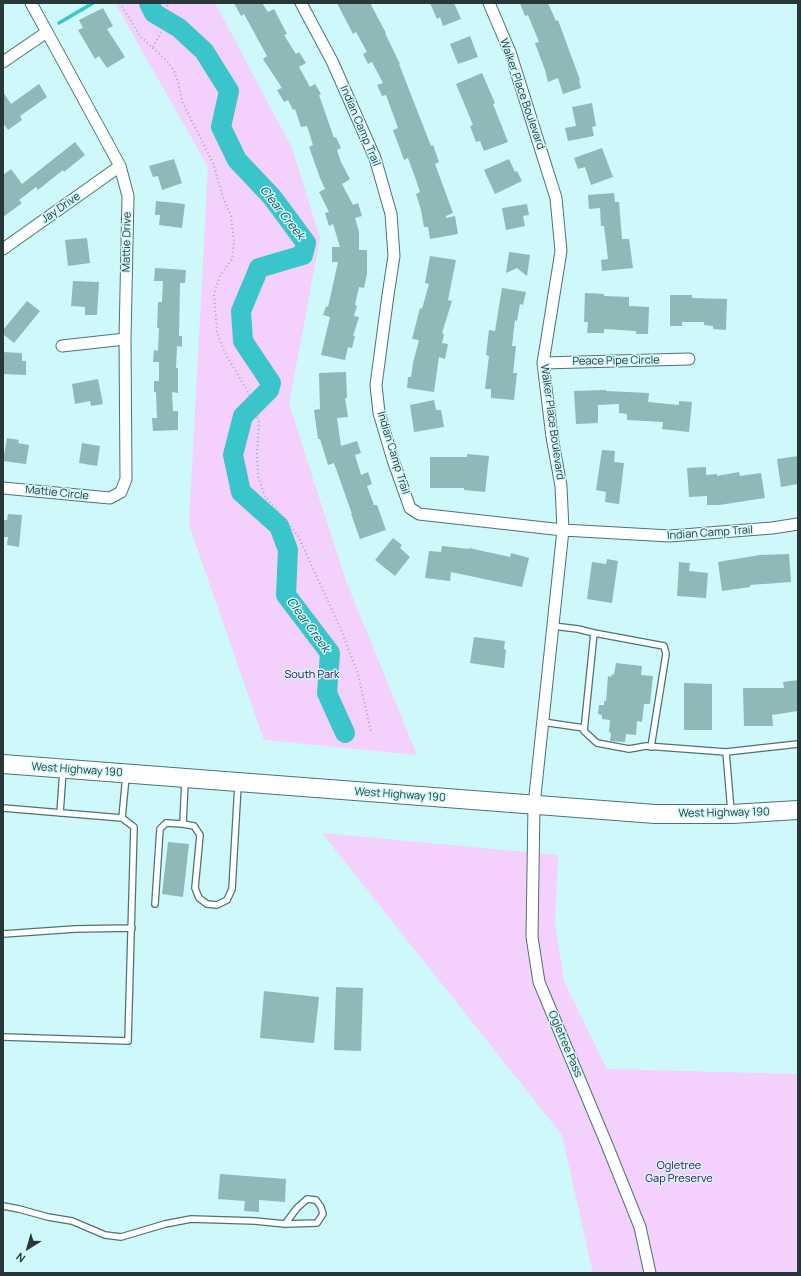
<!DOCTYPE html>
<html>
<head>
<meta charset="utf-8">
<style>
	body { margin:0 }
	#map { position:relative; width:801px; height:1276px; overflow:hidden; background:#cef8f9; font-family:Manrope,sans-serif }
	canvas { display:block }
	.frame { position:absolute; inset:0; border:4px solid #283839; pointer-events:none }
	.north { position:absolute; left:8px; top:1228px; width:40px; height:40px; -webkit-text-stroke:3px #cef8f9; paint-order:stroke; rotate:217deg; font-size:11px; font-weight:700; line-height:16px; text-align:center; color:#283839 }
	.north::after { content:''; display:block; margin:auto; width:14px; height:18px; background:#283839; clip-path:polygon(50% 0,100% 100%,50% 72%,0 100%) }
</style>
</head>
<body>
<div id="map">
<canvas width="801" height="1276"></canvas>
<div class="frame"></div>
<div class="north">N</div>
</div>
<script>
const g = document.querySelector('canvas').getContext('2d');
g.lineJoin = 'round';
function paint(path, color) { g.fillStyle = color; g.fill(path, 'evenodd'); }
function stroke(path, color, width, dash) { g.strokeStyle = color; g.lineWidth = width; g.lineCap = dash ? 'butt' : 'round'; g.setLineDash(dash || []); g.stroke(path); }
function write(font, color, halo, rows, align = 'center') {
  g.font = font + ' Manrope,sans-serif'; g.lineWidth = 3; g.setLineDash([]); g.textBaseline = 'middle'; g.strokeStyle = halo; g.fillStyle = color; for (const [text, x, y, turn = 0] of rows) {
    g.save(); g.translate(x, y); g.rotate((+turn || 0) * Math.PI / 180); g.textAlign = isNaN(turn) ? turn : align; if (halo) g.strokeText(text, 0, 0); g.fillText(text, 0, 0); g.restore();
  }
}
const green = new Path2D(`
	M115,3H215L292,148L320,238L289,404L346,581L417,755L264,740L189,525L208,167Z
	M322,833L558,855L555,924L564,981L607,1069L798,1074V1273H593L562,1135Z`);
const stream = new Path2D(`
	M59,23L93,3`);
const river = new Path2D(`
	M149,3L154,13L179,28L204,51L229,91L221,127L237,160L272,197L306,243L303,255L259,268L241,311L243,341L271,383L269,390L243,416L233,455L241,492L279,526L288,550L286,595L330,653L327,693L345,733`);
const building = new Path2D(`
	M234,3H262L268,12L274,9L287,34L284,35L296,54L299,52L306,63L299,67L310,87L315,84L321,94L319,95L334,138L336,137L341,148L337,150L341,162L350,179L342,184L353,205L358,203L362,216L355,218L359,232V250H367V274L364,288L359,287L355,305L357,306L354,316L359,317L353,336H355L352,348L348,347L345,360L321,355L330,317L323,315L326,306L328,307L338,262H332V247H340L333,224L329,226L325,213L329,212L319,192L325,189L320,178L309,147L313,145L307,126L301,127L295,109L293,110L288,100L284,102L277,90L282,88L263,59L267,56L244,14L241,16Z
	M337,3H370L386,33H385L400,64H399L431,146L433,145L439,162L435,164L453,213L446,216V218L455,216L458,234L430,239L428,227H424L421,210L416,194L420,192L416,180L408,158L404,160L393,130L398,128L386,95L382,96L377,85L383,83L372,62L368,64L363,54L367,52L356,32L353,34Z
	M430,3H454L461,19L443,26L440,17L437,19Z
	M520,3H548L556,21L558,20L580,80L579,81L581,88L563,94L558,78L548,82L545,70L535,43L539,42L528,15L525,16Z
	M103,8L113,26L107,29L125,57L107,68L99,56L95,59L78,30L83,28L79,20Z
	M470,36L478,57L458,64L450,44Z
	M482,73L495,103L493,104L508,142L484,151L480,141L476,142L470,126L473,125L456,84Z
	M39,84L47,97L20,116L22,120L8,130L3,123V92L11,104Z
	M592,103L596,126L592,127L594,136L568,141L565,128L576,126L572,107Z
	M75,142L85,155L64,172L63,170L38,190L36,187L19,200L22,203L3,217V175L11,169L22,184Z
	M602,148L613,177L591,185L585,167L578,169L574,158Z
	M174,159L182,183L162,190L158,176L153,177L149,166Z
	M509,159L515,172L517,171L522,181L495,194L484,170Z
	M614,193L615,202H619L622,239H629L633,268L602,271L601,260L608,259L604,226H601L600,208L589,209L588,195Z
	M156,201L185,204L182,228L159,225L160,215H155Z
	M527,204L529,215L523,216L525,226L506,230L502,208Z
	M87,238L90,263L68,266L65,240Z
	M509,252L530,255L527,276L517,268L506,273Z
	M430,256L456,260L448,300L452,301L442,333L444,334L442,343L448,344L445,359L439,357L434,392L407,388L408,377H411L413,363L419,340L412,339L420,308L422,309L429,284L425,283Z
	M155,268L186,270L185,283H180L179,336H182V347L177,346L176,368H178V393L172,392L173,411H178V430L153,431L152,418H157L156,392H154V381H159V362H153L154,350L158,351L159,328H157L158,302H162L163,281H154Z
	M73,281L99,282L97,315H85V307L71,306Z
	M502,288L526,292L523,305L520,304L517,321L515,320L512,346H516L513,373H517L514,400L491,398V389H485L489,356L486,355L489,330L495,331Z
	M585,293L604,294V296L629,297V306L649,307L648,334H636V331L604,329V333H587L588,322H584Z
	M670,295H692V298L727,299L726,330L713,329V326L704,325V322H682V326H670Z
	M27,301L40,311L14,343L3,334V330Z
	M3,352L22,353V361H26V375L3,374Z
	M346,372L347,398H345L348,417L337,418L341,446L357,441L361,453L355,455L361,475L368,472L372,484L367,486L374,505H377L386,530L360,539L351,514H352L334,463L328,465L320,439H318L314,410L320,409L319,373Z
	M98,379L103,404L91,406L90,401L75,404L72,384Z
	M606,390V391L649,393L648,402L679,405V401L692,402L689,432L662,429L663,422L627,420V414L619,413V404L598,405V423L576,424L574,391Z
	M434,400L436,410H441L444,427L414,432L410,405Z
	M7,438L19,440L18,443L29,445L26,464L3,461Z
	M82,443L100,446L97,466L79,463Z
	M602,450L615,451L614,462L624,463L619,504L605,502L606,492L596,490Z
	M467,454L489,456L485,492L464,490V488H430V457H467Z
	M798,456V484L781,487L777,459Z
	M706,467V475L717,474V476L739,472L740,476L761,473L765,498L719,505H707V496L689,497L687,468Z
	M8,514L22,515L19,547L7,545L8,537H3V520H7Z
	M393,538L402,545L400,548L410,557L395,576L375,560Z
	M442,546L469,549V548L510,557L511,553L529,558L522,587L451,572L450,581L425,578L429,551L441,552Z
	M789,554L791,582L750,585V587L722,591L718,562L760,555Z
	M607,559L618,561L612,603L587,599L592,562L606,564Z
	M679,562L690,563L689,571L708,573L706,598L677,596Z
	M474,637L505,641L504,649L506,650L504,668L470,663Z
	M616,663L642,666L641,675L653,676L650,704H644L642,722L637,721L636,735L626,734L625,742L610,741L611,733L609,732L610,720L602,719V715L598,714L599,705H604V701H606L608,676L611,677L612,674L614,675Z
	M798,680V711L772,715L773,726H744L743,688H784L783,682Z
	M684,683L712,684V730H684Z
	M168,842L189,844L183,897L162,894Z
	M336,987L363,988L361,1051L334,1050Z
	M264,991L319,997L314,1043L260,1038Z
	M220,1174L286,1179L285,1202L259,1200V1212L244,1211L245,1201L218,1199Z`);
const path = new Path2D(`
	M120,3L140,36L167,61L174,71L178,82L182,101L213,163L223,197L231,216L234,241L232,259L220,276L214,294L217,332L224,351L249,394L259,422L257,453L258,476L265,497L282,515L298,536L339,625L358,674L371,732
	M153,47L164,26L168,3`);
const service = new Path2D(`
	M553,626L578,629L594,633
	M543,722L584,728
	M651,747L666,654L664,646L594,633L584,731L597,743L629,749L646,746L726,752
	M3,808L122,818L126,776
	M731,811L726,752L798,744
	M60,813L63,771
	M183,824L194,826L200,835L195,888L199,898L207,904L217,905L227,900L232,889L238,785
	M155,904L160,829L166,823L183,824L185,781
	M3,934L75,929L132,928
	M3,1037L128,1041L134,827L122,818
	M3,1206L19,1209L48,1217L72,1221L105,1235L121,1237L165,1224L191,1219L255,1221L285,1224L317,1223L323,1214L321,1207L316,1200L307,1199L297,1208L285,1224`);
const minor = new Path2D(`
	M301,3L332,61L375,158L391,214L394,256L388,295L376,385L379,413L393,460L410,508L419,514L563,530L670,536L772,528L798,524
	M489,3L510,52L556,198L561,251L543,363L552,437L561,486L563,530L534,805L532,937L539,982L607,1145L640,1227L650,1273
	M3,62L47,32
	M3,249L120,166
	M62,346L125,339
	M543,363L689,359
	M3,488L110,498L121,492L126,479L125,339L128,196L120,166L47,32L31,3`);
const primary = new Path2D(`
	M3,764L655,814H732L798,810`);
const streetNames = [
	["Walker Place Boulevard",522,94,71],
	["Indian Camp Trail",360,126,67],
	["Jay Drive",61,208,-35],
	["Mattie Drive",127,242,-89],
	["Peace Pipe Circle",616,361,-1],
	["Walker Place Boulevard",552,422,82],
	["Indian Camp Trail",393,453,73],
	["Mattie Circle",57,493,6],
	["Indian Camp Trail",710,533,-4],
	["West Highway 190",77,770,4],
	["West Highway 190",400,795,4],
	["West Highway 190",724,813,-1],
	["Ogletree Pass",565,1044,67]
];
const parkNames = [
	["South Park",312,675],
	["Ogletree",679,1166],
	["Gap Preserve",679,1179]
];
const waterNames = [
	["Clear Creek",282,213,52],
	["Clear Creek",308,625,54]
];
paint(green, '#f3d1fc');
stroke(stream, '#39c5ca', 3.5);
stroke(river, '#39c5ca', 20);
paint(building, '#8fb8b9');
stroke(service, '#4d7374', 8);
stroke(minor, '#4d7374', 13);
stroke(primary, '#4d7374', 20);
stroke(path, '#92b2b3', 2, [1, 3]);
stroke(service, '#fff', 5.5);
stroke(minor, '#fff', 11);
stroke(primary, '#fff', 18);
write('11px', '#283839', '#cef8f9', streetNames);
write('11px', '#4a005b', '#cef8f9', parkNames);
write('italic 12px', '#175153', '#cef8f9', waterNames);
</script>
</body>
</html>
